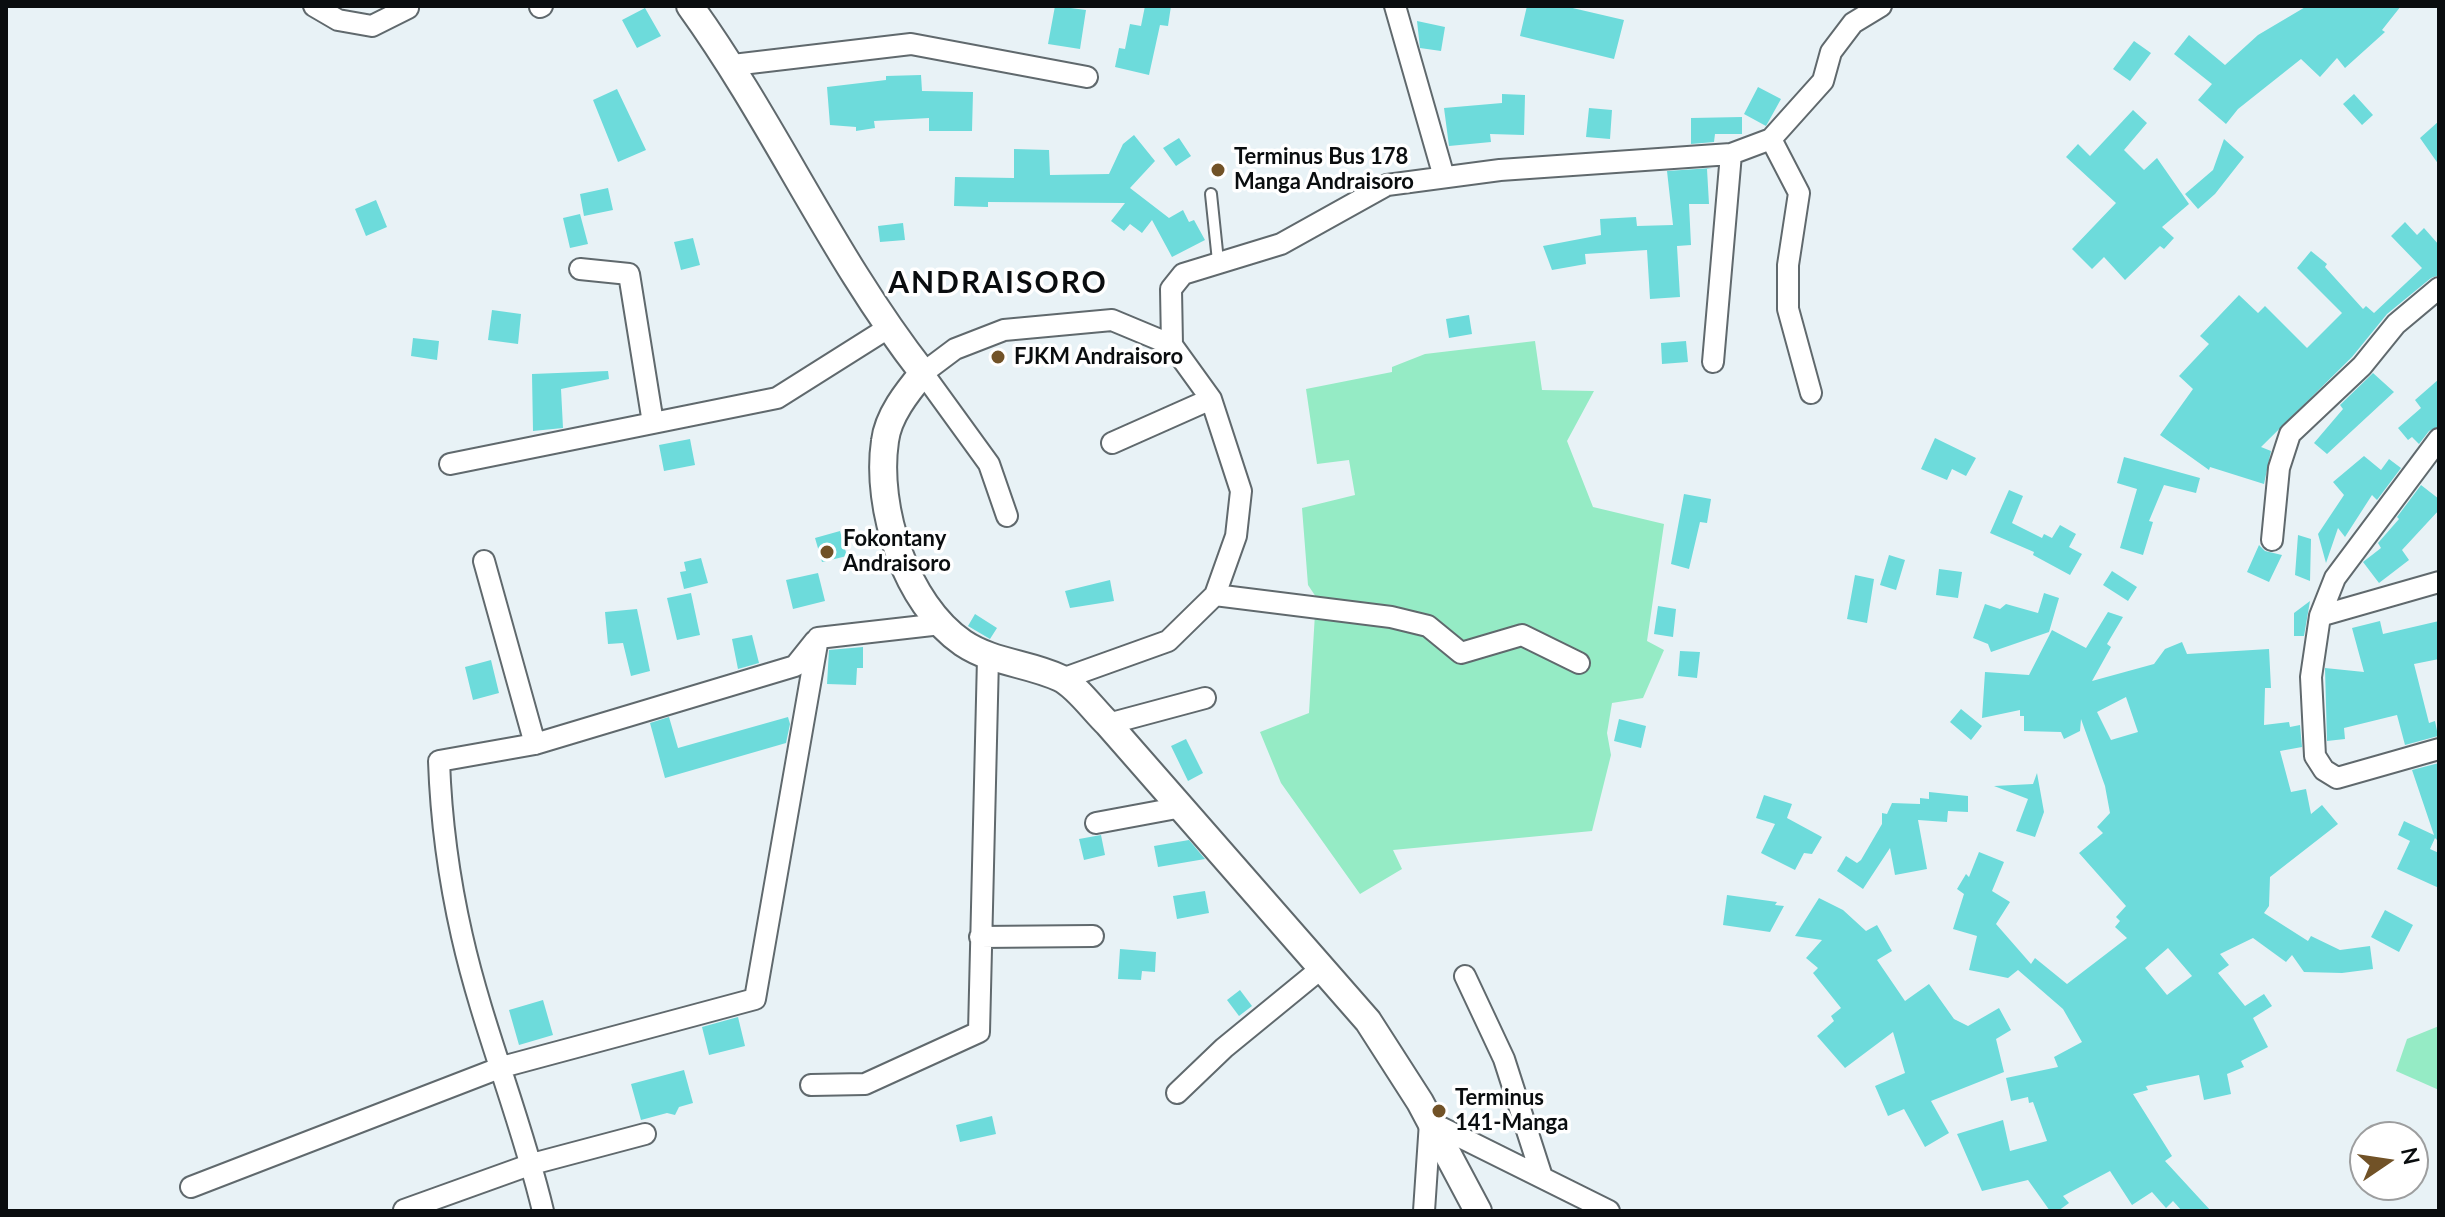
<!DOCTYPE html>
<html>
<head>
<meta charset="utf-8">
<style>
	body { margin:0 }
	#map { position:relative; width:2445px; height:1217px; overflow:hidden; background:#e8f2f6; font-family:Lato,sans-serif }
	canvas { display:block }
	.frame { position:absolute; inset:0; border:8px solid #0a0d0f; pointer-events:none }
	.north { position:absolute; left:2349px; top:1121px; width:80px; height:80px; box-sizing:border-box; background:#fff; border:2px solid #9d9e9f; border-radius:50%; rotate:77deg; font-size:22px; font-weight:700; line-height:32px; text-align:center; color:#0a0d0f }
	.north::after { content:''; display:block; margin:auto; width:28px; height:36px; background:#715227; clip-path:polygon(50% 0,100% 100%,50% 72%,0 100%) }
</style>
</head>
<body>
<div id="map">
<canvas width="2445" height="1217"></canvas>
<div class="frame"></div>
<div class="north">N</div>
</div>
<script>
const g = document.querySelector('canvas').getContext('2d');
g.lineJoin = 'round';
function paint(path, color) { g.fillStyle = color; g.fill(path, 'evenodd'); }
function stroke(path, color, width, dash) { g.strokeStyle = color; g.lineWidth = width; g.lineCap = dash ? 'butt' : 'round'; g.setLineDash(dash || []); g.stroke(path); }
function write(font, color, halo, rows, align = 'center') {
  g.font = font + ' Lato,sans-serif'; g.lineWidth = 7; g.setLineDash([]); g.textBaseline = 'middle'; g.strokeStyle = halo; g.fillStyle = color; for (const [text, x, y, turn = 0] of rows) {
    g.save(); g.translate(x, y); g.rotate((+turn || 0) * Math.PI / 180); g.textAlign = isNaN(turn) ? turn : align; if (halo) g.strokeText(text, 0, 0); g.fillText(text, 0, 0); g.restore();
  }
}
const green = new Path2D(`
	M1535,341L1542,390L1594,391L1567,441L1593,507L1664,524L1647,641L1664,650L1643,698L1612,703L1607,733L1611,755L1592,831L1393,850L1402,869L1360,894L1281,783L1260,732L1309,713L1316,597L1308,585L1302,508L1355,495L1349,460L1317,464L1306,389L1392,372V367L1425,354Z
	M2439,1026V1090L2396,1071L2407,1039Z`);
const building = new Path2D(`
	M1055,6L1086,10L1080,49L1048,44Z
	M1145,6H1171L1168,26L1160,25L1149,75L1115,67L1119,48L1125,49L1130,24L1141,26Z
	M1527,6H1564L1624,20L1614,59L1520,36Z
	M2307,6H2401L2382,30L2385,32L2345,68L2337,58L2320,77L2301,59L2238,109L2226,124L2198,100L2212,84L2174,54L2189,35L2225,65L2258,35Z
	M645,8L661,36L637,48L622,20Z
	M1417,21L1445,27L1441,51L1420,48Z
	M2134,41L2151,53L2130,81L2113,69Z
	M921,75L922,91L973,92L972,131H929V118L874,121L875,128L856,131V127L830,125L827,87L886,80V76Z
	M1758,87L1781,99L1766,126L1744,114Z
	M617,89L646,150L618,162L593,100Z
	M1502,94L1525,95L1524,135L1490,134L1491,142L1449,146L1444,108L1502,103Z
	M2354,94L2373,115L2362,125L2343,104Z
	M1589,108L1612,110L1610,139L1586,137Z
	M2133,110L2147,123L2124,150L2144,170L2157,158L2189,204L2162,227L2174,238L2164,249L2160,246L2125,280L2104,257L2092,269L2072,249L2116,203L2066,157L2078,144L2090,156Z
	M1742,117V134H1715L1714,142L1691,144V118Z
	M2439,121V165L2420,138Z
	M1134,135L1155,161L1130,188L1169,218L1183,210L1189,222L1194,220L1205,240L1172,257L1152,220L1142,233L1130,224L1124,231L1111,221L1125,203L988,202V207L954,206L955,177L1014,178V149L1049,150L1050,175L1109,174L1123,144Z
	M1179,138L1191,156L1176,166L1163,148Z
	M2224,139L2244,157L2215,194L2198,209L2185,194L2213,170Z
	M1712,168L1707,169L1709,204H1689L1691,245L1677,246L1680,297L1650,299L1647,250L1585,254L1586,264L1552,270L1543,246L1601,235L1600,219L1636,217L1637,226L1673,225L1667,171Z
	M608,188L613,210L584,216L580,194Z
	M376,200L387,227L366,236L355,209Z
	M580,214L588,244L570,248L563,218Z
	M2405,222L2417,235L2424,228L2439,245V275L2431,278L2387,314L2352,357L2261,447L2271,451L2264,484L2210,467L2209,470L2160,435L2193,389L2179,376L2209,344L2200,336L2239,295L2258,313L2265,306L2307,348L2342,313L2297,268L2311,251L2327,264L2325,267L2363,309L2366,306L2374,313L2422,268L2391,236Z
	M903,223L905,240L880,242L878,226Z
	M693,238L700,265L681,270L674,242Z
	M492,310L521,314L518,344L488,340Z
	M1469,315L1472,334L1449,338L1446,319Z
	M413,338L439,341L437,360L411,356Z
	M1686,341L1688,362L1662,364L1661,343Z
	M608,371L609,379L561,389L563,428L533,431L532,374Z
	M2373,373L2394,392L2327,454L2314,443L2343,409L2340,405Z
	M2439,379V426L2429,431L2419,444L2412,437L2408,440L2398,428L2421,408L2415,400Z
	M1935,438L1976,458L1966,476L1952,469L1947,480L1921,469Z
	M690,439L695,465L664,471L659,445Z
	M2364,456L2381,470L2389,459L2401,468L2377,500L2372,495L2345,537L2338,528L2326,563L2318,534L2344,495L2333,482Z
	M2124,457L2200,478L2196,493L2164,485L2149,521L2153,522L2143,555L2120,548L2137,489L2117,483Z
	M2421,485L2439,499V510L2402,550L2409,560L2379,583L2363,562L2381,548L2378,543L2399,519L2397,517Z
	M2009,490L2023,496L2012,523L2042,538L2044,534L2052,538L2060,525L2076,534L2069,547L2082,554L2070,575L2033,555L2034,552L1990,533Z
	M1684,494L1711,499L1707,523L1700,522L1689,569L1671,564Z
	M840,531L847,556L822,562L815,538Z
	M2298,535L2311,539L2310,581L2295,575Z
	M2259,545L2265,551L2282,555L2269,582L2247,572Z
	M1889,555L1905,560L1896,590L1880,585Z
	M701,558L708,583L684,589L680,572L686,571L684,562Z
	M1939,569L1962,572L1958,598L1936,595Z
	M2112,571L2137,587L2128,601L2103,585Z
	M818,573L825,601L793,609L786,580Z
	M1855,575L1874,579L1867,623L1847,619Z
	M1110,580L1114,601L1070,608L1065,591Z
	M691,593L700,635L677,640L667,598Z
	M2044,593L2059,598L2049,632L1991,652L1988,644L1973,638L1985,604L2000,609L2006,604L2038,613Z
	M2310,601L2304,636H2294V613Z
	M1658,606L1676,609L1673,637L1654,634Z
	M637,609L650,671L631,676L623,643L608,644L605,612Z
	M2108,612L2123,617L2107,644L2111,647L2092,681L2154,664L2165,649L2182,642L2187,654L2269,649L2271,688H2265L2264,725L2289,722L2290,727L2300,725L2302,747L2280,751L2291,792L2306,789L2311,814L2322,805L2338,824L2270,877L2269,906L2264,913L2308,941L2311,936L2340,950L2370,946L2373,969L2342,973L2304,972L2292,955L2286,962L2253,938L2220,954L2229,965L2218,973L2245,1006L2264,994L2272,1006L2253,1018L2268,1047L2241,1061L2244,1067L2227,1074L2231,1094L2204,1100L2199,1075L2146,1086L2148,1090L2133,1094L2172,1156L2165,1161L2211,1211H2182L2173,1201L2166,1208L2152,1192L2132,1205L2110,1171L2063,1196L2069,1203L2058,1211H2050L2028,1180L1982,1191L1957,1134L2003,1120L2010,1151L2047,1141L2033,1102L2029,1103L2028,1097L2011,1101L2006,1078L2058,1067L2054,1057L2082,1042L2063,1009L2018,970L2008,978L1969,970L1977,936L1953,929L1964,894L1957,889L1966,874L1969,877L1979,852L2004,862L1992,891L2010,902L1996,924L2031,964L2035,958L2067,984L2127,938L2115,927L2120,921L2116,917L2126,906L2079,853L2103,833L2097,827L2110,813L2105,786L2081,719L2080,731L2064,739L2061,732L2024,731V716H2020V710L1982,718L1985,672L2029,675L2052,630L2086,648ZM2126,697L2138,732L2111,740L2097,712ZM2168,948L2192,976L2167,995L2145,968Z
	M975,614L997,628L990,639L968,626Z
	M2380,621L2383,634L2439,621V659L2414,664L2429,723L2435,721L2438,736L2405,745L2397,715L2344,728L2345,739L2327,741L2325,668L2364,672L2352,628Z
	M752,635L759,663L738,669L732,639Z
	M863,647V668H857L856,685L827,684L829,650Z
	M1680,651L1700,652L1697,678L1678,676Z
	M491,660L499,693L473,700L465,667Z
	M1961,709L1982,726L1971,740L1950,722Z
	M669,717L678,748L788,717L790,724L786,743L665,778L650,723Z
	M1619,719L1646,726L1641,748L1614,741Z
	M1186,739L1203,773L1188,781L1171,746Z
	M2439,763V842L2435,838L2430,849L2439,853V888L2397,869L2410,841L2398,835L2404,821L2434,835L2412,770Z
	M2037,773L2044,812L2035,837L2016,831L2028,799L1994,786L2033,784Z
	M1929,792L1968,796V812L1948,811L1947,822L1918,820L1927,869L1895,875L1890,848L1863,889L1837,871L1846,856L1857,863L1861,860L1882,824V813L1887,814L1892,803L1920,804V798L1929,799Z
	M1764,795L1792,804L1787,818L1822,837L1812,854L1804,853L1795,870L1761,853L1775,824L1756,818Z
	M1101,835L1105,855L1084,860L1079,839Z
	M1189,840L1205,859L1158,867L1154,846Z
	M1205,891L1209,913L1177,919L1173,896Z
	M1727,895L1777,902L1775,905L1784,906L1770,932L1723,925Z
	M1819,898L1843,910L1866,931L1877,925L1892,951L1877,960L1905,1001L1929,984L1954,1019L1968,1026L1999,1008L2011,1030L1996,1039L2004,1072L1931,1101L1949,1133L1925,1147L1904,1109L1888,1116L1875,1086L1905,1073L1893,1032L1845,1068L1817,1036L1834,1021L1831,1016L1841,1008L1813,973L1818,968L1806,958L1822,940L1795,936Z
	M2385,910L2413,925L2399,952L2371,937Z
	M1120,949L1156,952L1155,972L1142,971L1141,980L1118,979Z
	M1240,990L1252,1006L1239,1016L1227,1000Z
	M543,1000L553,1035L519,1045L509,1010Z
	M738,1017L745,1046L709,1055L702,1027Z
	M684,1070L693,1103L679,1107L675,1115L667,1113L641,1120L631,1084Z
	M992,1116L996,1134L960,1142L956,1125Z`);
const service = new Path2D(`
	M1211,194L1218,261`);
const minor = new Path2D(`
	M314,6L338,20L372,26L408,8
	M1395,6L1444,177
	M540,7L542,6
	M733,65L911,44L1087,77
	M1771,139L1799,193L1788,265V309L1811,393
	M580,269L629,274L653,423
	M1172,345L1171,289L1183,274L1281,244L1387,185L1500,170L1731,154L1771,139L1823,81L1831,52L1853,23L1881,6
	M1713,362L1731,154
	M1112,443L1211,399
	M450,464L777,398L888,328
	M1007,516L989,464L923,373L955,349L1004,330L1112,320L1172,345L1211,399L1241,491L1236,536L1215,595L1168,641L1062,679
	M2272,540L2279,468L2290,434L2362,366L2396,324L2439,288
	M484,561L535,744
	M2439,582L2320,616L2311,677L2315,756L2324,770L2337,778L2439,749
	M1215,595L1391,617L1428,626L1461,653L1522,635L1579,663
	M2320,616L2335,578L2439,439
	M1108,724L1205,698
	M1096,823L1182,807
	M980,937L1093,936
	M1465,976L1504,1059L1542,1177
	M811,1085L865,1084L979,1032L988,658
	M1177,1093L1224,1048L1323,967
	M191,1187L502,1067L755,999L818,638L941,624
	M404,1210L532,1164L645,1134
	M543,1211C521,1118 483,1029 462,936C449,879 441,819 439,761L535,744L795,666L815,641
	M1424,1211L1430,1122L1609,1211`);
const tertiary = new Path2D(`
	M690,6C775,124 833,258 923,373C907,392 888,416 885,441C875,508 906,604 963,643C993,663 1028,663 1060,678C1077,686 1094,711 1108,724L1368,1021L1420,1102L1478,1211`);
const markers = [
	[1218,170,8,"#715227"],
	[998,357,8,"#715227"],
	[827,552,8,"#715227"],
	[1439,1111,8,"#715227"]
];
const poiNames = [
	["Terminus Bus 178",1234,157],
	["Manga Andraisoro",1234,182],
	["FJKM Andraisoro",1014,357],
	["Fokontany",843,539],
	["Andraisoro",843,564],
	["Terminus",1455,1098],
	["141-Manga",1455,1123]
];
const districtNames = [
	["ANDRAISORO",998,283]
];
paint(green, '#95ebc5');
paint(building, '#6ddbdb');
stroke(service, '#60696d', 14);
stroke(minor, '#60696d', 24);
stroke(tertiary, '#60696d', 30);
stroke(service, '#fff', 10);
stroke(minor, '#fff', 20);
stroke(tertiary, '#fff', 26);
for (const [x, y, r, color] of markers) { const dot = new Path2D(); dot.arc(x, y, r, 0, 2 * Math.PI); g.fillStyle = color; g.fill(dot); stroke(dot, '#fff', 3); }
write('bold 22px', '#0a0d0f', '#fff', poiNames, 'left');
g.letterSpacing = '2px';
write('bold 30px', '#0a0d0f', '#fff', districtNames);
g.letterSpacing = '0px';
</script>
</body>
</html>
